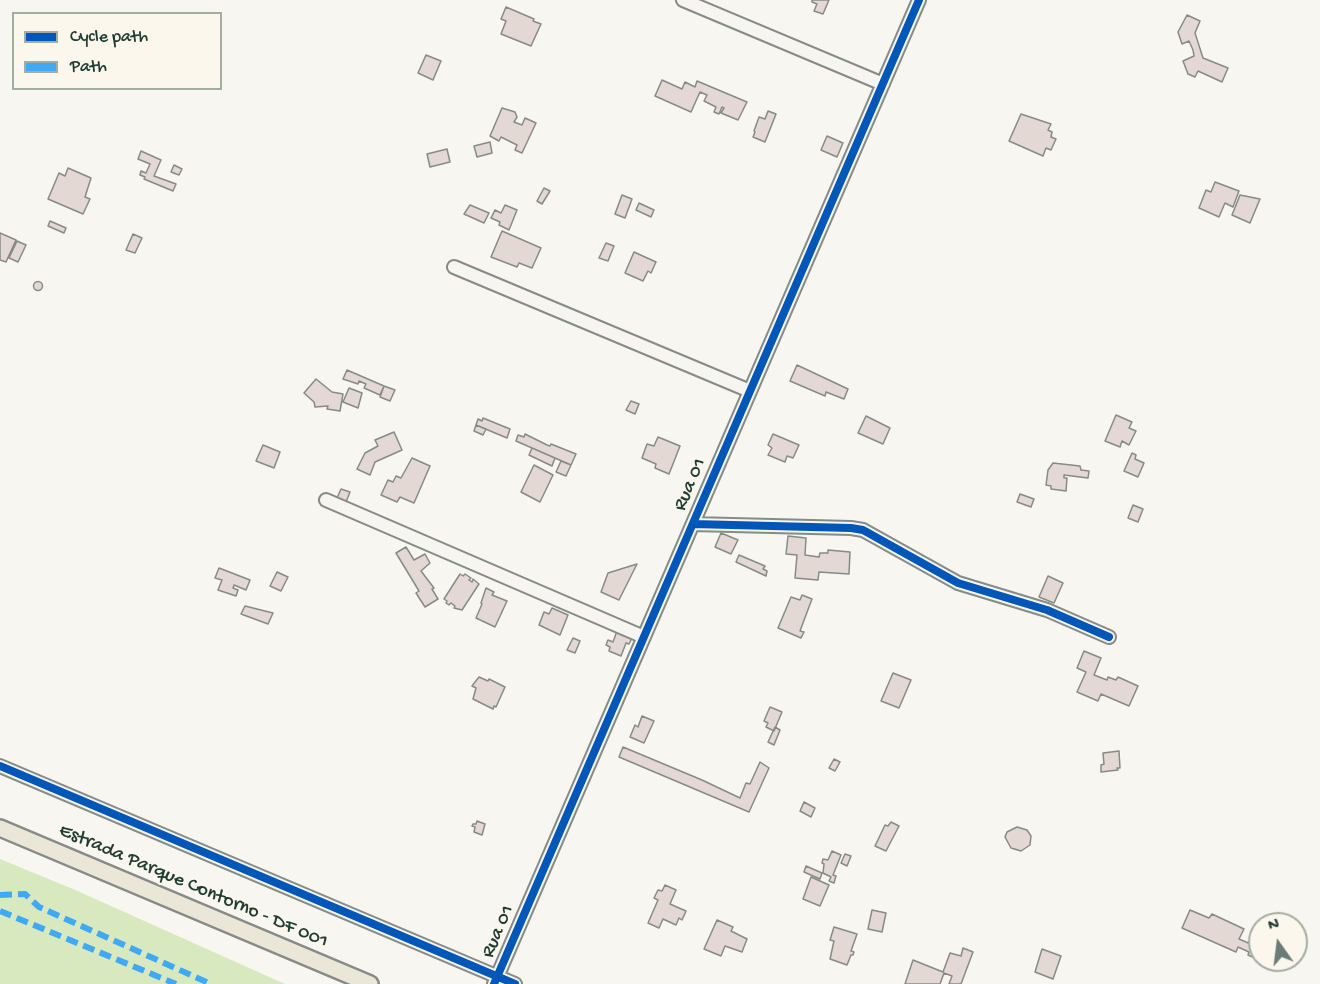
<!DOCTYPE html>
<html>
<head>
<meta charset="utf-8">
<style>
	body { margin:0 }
	#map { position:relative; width:1320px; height:984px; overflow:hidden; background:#f8f6f0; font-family:"Gochi Hand",sans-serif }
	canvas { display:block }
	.legend { position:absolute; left:12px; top:12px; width:210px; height:78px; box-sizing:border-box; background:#fbf7ec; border:2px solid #a3ada2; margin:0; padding:8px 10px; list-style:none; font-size:18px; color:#1f3d34 }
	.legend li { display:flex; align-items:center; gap:12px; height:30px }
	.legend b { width:30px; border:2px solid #a3ada2 }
	.north { position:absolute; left:1248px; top:912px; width:60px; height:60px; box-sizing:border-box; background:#fbf7ec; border:2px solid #a3ada2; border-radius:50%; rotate:346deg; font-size:16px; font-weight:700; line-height:24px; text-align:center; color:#1f3d34 }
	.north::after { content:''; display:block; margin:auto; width:21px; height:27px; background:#6b7e76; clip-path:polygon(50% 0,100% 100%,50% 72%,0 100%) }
</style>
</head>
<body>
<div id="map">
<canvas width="1320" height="984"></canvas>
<ul class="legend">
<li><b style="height:8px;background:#0057b8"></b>Cycle path</li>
<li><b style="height:8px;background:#3fa9f5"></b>Path</li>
</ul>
<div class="north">N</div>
</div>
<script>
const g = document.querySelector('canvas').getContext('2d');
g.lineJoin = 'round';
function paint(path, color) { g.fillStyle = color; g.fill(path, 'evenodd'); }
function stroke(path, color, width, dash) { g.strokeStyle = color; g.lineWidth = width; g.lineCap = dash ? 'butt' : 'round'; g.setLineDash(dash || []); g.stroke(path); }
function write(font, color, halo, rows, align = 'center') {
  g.font = font + ' "Gochi Hand",sans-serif'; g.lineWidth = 4.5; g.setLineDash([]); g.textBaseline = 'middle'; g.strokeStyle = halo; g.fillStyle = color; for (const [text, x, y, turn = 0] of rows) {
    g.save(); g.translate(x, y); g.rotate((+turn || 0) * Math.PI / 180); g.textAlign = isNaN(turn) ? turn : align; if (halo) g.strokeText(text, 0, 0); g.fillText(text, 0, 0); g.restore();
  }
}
const green = new Path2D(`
	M0,859L73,889L285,984H0Z`);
const building = new Path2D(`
	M812,0H829L823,14L814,11L817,4L812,2Z
	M506,7L534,19L533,21L541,24L531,46L501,34L506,21L501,19Z
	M1187,15L1200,21L1195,33L1203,58L1228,68L1222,82L1198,71L1195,77L1188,74L1183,61L1194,56L1193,50L1189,41L1182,44L1178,32Z
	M426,55L441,61L433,80L418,73Z
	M662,80L682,89L685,82L695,87L697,81L747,102L738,120L721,113L724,108L722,107L719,114L714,112L716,107L704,101L707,95L700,92L691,112L655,96Z
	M502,108L515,112L517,117L514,122L522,125L525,118L536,123L522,153L515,150L517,145L501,137L499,141L490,136Z
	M768,111L776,114L765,142L753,137L755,132L754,131L759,117L765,119Z
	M1021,114L1051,124L1048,130L1052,132L1051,137L1056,139L1051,150L1046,148L1043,156L1009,141Z
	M827,136L843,143L837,157L821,150Z
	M490,142L492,153L477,157L474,146Z
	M447,149L450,162L430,167L427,154Z
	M141,151L161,160L154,176L176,184L173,191L144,179L145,177L140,175L141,171L146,173L150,164L138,159Z
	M174,165L182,169L179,175L171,172Z
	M68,168L91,178L85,197L90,199L83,214L48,199L59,173L65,176Z
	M1215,182L1239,191L1233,207L1225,203L1219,217L1199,208L1206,190L1211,192Z
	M544,188L550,191L542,204L537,201Z
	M622,195L632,199L625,218L615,214Z
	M1240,195L1260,199L1250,223L1232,215Z
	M639,203L654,210L651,217L636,210Z
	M470,205L489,213L484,223L464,214Z
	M505,205L517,210L509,230L499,225L500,222L491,218L495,210L501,213Z
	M50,221L66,228L64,233L48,226Z
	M502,231L541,248L532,268L519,263L517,267L491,257Z
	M0,233L16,240L6,262L0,260Z
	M133,234L142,238L135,253L126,250Z
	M17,241L26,245L18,262L9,258Z
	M606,243L614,246L608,261L599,258Z
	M634,252L656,262L651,273L648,271L643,281L625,273Z
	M33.5 286a4.5 4.5 0 1 1 9 0a4.5 4.5 0 1 1-9 0Z
	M797,365L848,389L844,399L826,392L825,396L790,381Z
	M347,370L384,386L380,395L364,388L366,384L359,381L358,384L343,379Z
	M316,379L332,392L343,394L340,411L327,409L328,406L315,407L314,402L304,393Z
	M384,386L395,390L390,401L380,397Z
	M349,388L362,393L358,408L343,402Z
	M631,401L639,404L635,414L626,410Z
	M1116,415L1132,422L1129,428L1136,431L1129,445L1122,441L1120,447L1105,441Z
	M866,416L890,428L883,444L858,433Z
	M483,418L510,429L507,438L476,425L478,419L482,421Z
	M476,425L486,429L483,435L474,431Z
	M394,432L402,450L375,462L370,475L357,469L365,453L378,446L375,440Z
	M525,434L547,445L550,446L551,444L576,454L571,465L516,441L518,435L524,437Z
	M773,434L799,445L793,458L787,456L785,462L768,455L772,448L768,445Z
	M658,437L680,446L669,474L655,468L656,464L642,458L647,444L654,446Z
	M263,445L280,452L274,468L256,461Z
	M532,448L555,458L552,466L529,455Z
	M1132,453L1136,455L1135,459L1144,463L1138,477L1124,471Z
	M412,458L430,466L414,503L400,497L397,502L381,495L388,480L393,482L396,476L401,478Z
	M561,461L571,465L566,476L556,472Z
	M1053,463L1080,466L1081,470L1089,471L1088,478L1064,475V478H1067L1066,491L1051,489V486L1046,485L1048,470Z
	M534,465L553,475L540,502L521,492Z
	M341,489L350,492L346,502L337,498Z
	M1020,494L1034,499L1031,507L1017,502Z
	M1133,505L1143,509L1138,522L1128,518Z
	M721,533L738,540L731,554L715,547Z
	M788,536L806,538L805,555L819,557L820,553H828V550L850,552L849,574L819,572L818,580L795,578L797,555L786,554Z
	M406,547L414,560L425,554L430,563L421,571L434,588L432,589L438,599L425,607L416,593L419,591L396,553Z
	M739,555L765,566L763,569L767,571L766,576L736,562Z
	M637,564L619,600L601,592L608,573Z
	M219,568L250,580L246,590L234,585L233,588L238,590L236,596L218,590L222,580L215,578Z
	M277,572L288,577L281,591L270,586Z
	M460,574L463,576L465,574L471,578L469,580L472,582L473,579L479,584L462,610L454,608L455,606L451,603L449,605L446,603L447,601L444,599Z
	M1048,576L1063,583L1054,603L1039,597Z
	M486,588L494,592L492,595L507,601L495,627L476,618L482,604L481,603Z
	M802,595L812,599L800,631L804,632L801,638L778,628L791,597L800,600Z
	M245,606L273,613L268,624L241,614Z
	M552,608L568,615L560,635L539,625L544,612L549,614Z
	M617,631L632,638L629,644L626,643L621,656L609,651L610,647L606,645L608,640L613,642Z
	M573,638L580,641L575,653L567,650Z
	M1084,651L1101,658L1094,675L1107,680L1108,677L1116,680L1118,677L1138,686L1129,706L1101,694L1098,701L1077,692L1086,672L1077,668Z
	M893,673L911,680L899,708L881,701Z
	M479,677L488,681L489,679L505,687L496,707L494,706L493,709L473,699L476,688L472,686Z
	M770,707L782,712L774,731L766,727L768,723L764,721Z
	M642,716L654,721L644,743L630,737L635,725L638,727Z
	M775,727L780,730L774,745L768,742Z
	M623,747L702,780L740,798L746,783L750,784L760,762L769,768L749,812L619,757Z
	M1119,751L1120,768H1117L1118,770L1101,772V765L1104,764L1103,753Z
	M834,759L840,762L835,771L829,768Z
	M804,802L815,808L811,817L800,811Z
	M477,821L485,824L482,835L474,832L475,827L472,826L473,824H476Z
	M891,822L899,826L886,851L875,846L885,825L888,826Z
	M1017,827L1027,830L1031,836L1030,845L1021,851L1011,848L1005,837L1007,832Z
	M832,851L841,855L833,875L836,876L834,883L829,881L831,877L823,873L824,864L822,863L823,859L828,860Z
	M845,854L851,856L847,866L841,863Z
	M806,866L822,873L820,879L804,872Z
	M811,877L829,885L820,906L803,899Z
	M665,885L676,890L670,904L686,911L682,920L679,918L676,925L663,919L659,928L648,923L658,900L654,898L658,890L662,891Z
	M872,910L886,913L882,932L868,929Z
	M1190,910L1209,918L1212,914L1244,929L1239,939L1260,948V960H1265L1264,962L1248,955L1249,952L1238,947L1236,952L1182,928Z
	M717,920L733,927L731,931L747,939L742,952L725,946L721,956L704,949Z
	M834,927L857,934L851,951L854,952L853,955H851L847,965L830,959L834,941L830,940Z
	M963,948L973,952L961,984H949L952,976L944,973L940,984H905L913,960L943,972L950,953L961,956Z
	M1042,949L1061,956L1053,979L1035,972Z`);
const minor = new Path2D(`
	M683,0L883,84
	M454,267L750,391
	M326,500L644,637
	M693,524L851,528L863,530L958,583L1047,610L1109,637
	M0,766L515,984
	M494,984L919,0`);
const major = new Path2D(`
	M0,828L370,984`);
const quiet = new Path2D(`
	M0,895L25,894L39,907L211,984
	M0,911L176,984`);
const cycleway = new Path2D(`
	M693,524L851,528L863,530L958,583L1047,610L1109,637
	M0,766L515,984
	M494,984L919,0`);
const streetNames = [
	["Rua 01",691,485,-67],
	["Estrada Parque Contorno - DF 001",193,887,23],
	["Rua 01",499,932,-67]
];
paint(green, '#d8e9bf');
paint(building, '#e4d8d4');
stroke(building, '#868b86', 1.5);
stroke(minor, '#868b86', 16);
stroke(major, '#868b86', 20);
stroke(minor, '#f6f5f1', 12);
stroke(major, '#ebe7d8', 15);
stroke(quiet, '#3fa9f5', 6, [12, 6]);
stroke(cycleway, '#0057b8', 8);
write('20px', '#1f3d34', '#fbf7ec', streetNames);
</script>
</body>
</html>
